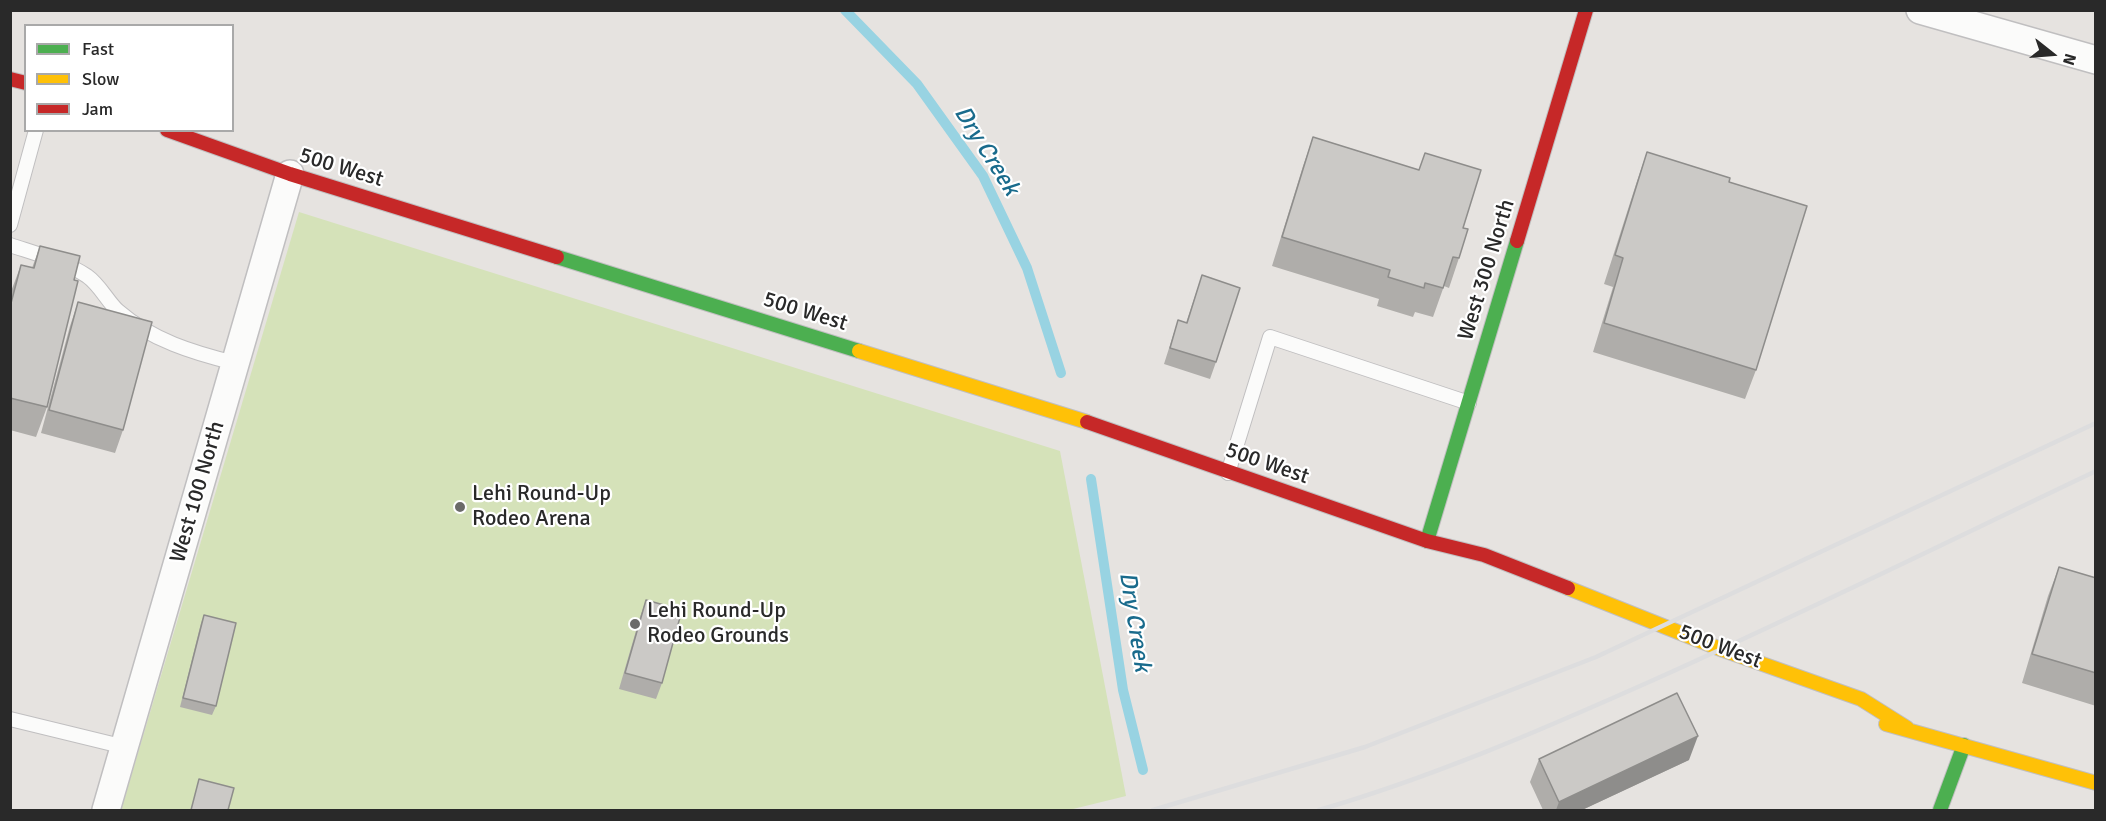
<!DOCTYPE html>
<html>
<head>
<meta charset="utf-8">
<style>
	body { margin:0 }
	#map { position:relative; width:2106px; height:821px; overflow:hidden; background:#e6e3e0; font-family:Signika,sans-serif }
	canvas { display:block }
	.frame { position:absolute; inset:0; border:12px solid #292929; pointer-events:none }
	.legend { position:absolute; left:24px; top:24px; width:210px; height:108px; box-sizing:border-box; background:#fff; border:2px solid #a9a9a9; margin:0; padding:8px 10px; list-style:none; font-size:18px; color:#292929 }
	.legend li { display:flex; align-items:center; gap:12px; height:30px }
	.legend b { width:30px; border:2px solid #a9a9a9 }
	.north { position:absolute; left:2022px; top:24px; width:60px; height:60px; -webkit-text-stroke:4px #fff; paint-order:stroke; rotate:107deg; font-size:16px; font-weight:700; line-height:24px; text-align:center; color:#292929 }
	.north::after { content:''; display:block; margin:auto; width:21px; height:27px; background:#292929; clip-path:polygon(50% 0,100% 100%,50% 72%,0 100%) }
</style>
</head>
<body>
<div id="map">
<canvas width="2106" height="821"></canvas>
<div class="frame"></div>
<ul class="legend">
<li><b style="height:8px;background:#4caf50"></b>Fast</li>
<li><b style="height:8px;background:#ffc107"></b>Slow</li>
<li><b style="height:8px;background:#c62828"></b>Jam</li>
</ul>
<div class="north">N</div>
</div>
<script>
const g = document.querySelector('canvas').getContext('2d');
g.lineJoin = 'round';
function paint(path, color) { g.fillStyle = color; g.fill(path, 'evenodd'); }
function stroke(path, color, width, dash) { g.strokeStyle = color; g.lineWidth = width; g.lineCap = dash ? 'butt' : 'round'; g.setLineDash(dash || []); g.stroke(path); }
function write(font, color, halo, rows, align = 'center') {
  g.font = font + ' Signika,sans-serif'; g.lineWidth = 4.5; g.setLineDash([]); g.textBaseline = 'middle'; g.strokeStyle = halo; g.fillStyle = color; for (const [text, x, y, turn = 0] of rows) {
    g.save(); g.translate(x, y); g.rotate((+turn || 0) * Math.PI / 180); g.textAlign = isNaN(turn) ? turn : align; if (halo) g.strokeText(text, 0, 0); g.fillText(text, 0, 0); g.restore();
  }
}
const pitch = new Path2D(`
	M299,212L1060,451L1126,796L1069,810H121Z`);
const stream = new Path2D(`
	M845,10L917,84L983,176L1027,268L1061,373
	M1091,479L1123,690L1143,770`);
const lane = new Path2D(`
	M10,225L36,130
	M10,245C37,254 64,261 87,276C100,285 107,301 118,311C151,340 194,353 235,363
	M1228,473L1270,337L1469,403
	M10,719L125,747`);
const street = new Path2D(`
	M1920,10L2096,60
	M106,810L290,174`);
const fast = new Path2D(`
	M557,257L859,351
	M1427,541L1517,241
	M1940,810L1964,745`);
const slow = new Path2D(`
	M859,351L1087,422
	M1568,588L1723,650L1861,699L1907,728
	M1886,724L2096,783`);
const jam = new Path2D(`
	M10,79L26,83
	M167,130L290,174L557,257
	M1517,241L1586,10
	M1087,422L1427,541L1484,555L1568,588`);
const rail = new Path2D(`
	M1153,810L1365,747L1596,657L2096,423
	M1319,810C1433,777 1541,730 1649,682C1799,615 1947,542 2096,471`);
const wall = new Path2D(`
	M1313,137L1419,170L1425,153L1463,228L1459,258L1449,288L1444,286L1433,317L1415,312L1413,317L1377,306L1379,299L1272,266L1303,166Z
	M1647,152L1729,182L1756,370L1745,399L1593,352L1613,287L1604,284L1637,181Z
	M40,246L74,280L47,407L36,437L10,430V294L21,265L32,268Z
	M1202,275L1216,362L1210,379L1164,364L1178,320L1186,323Z
	M78,302L123,430L115,453L41,433L70,326Z
	M2059,567L2096,578V706L2022,683L2048,596Z
	M646,600L662,683L656,699L619,689L640,617Z
	M204,615L216,706L212,715L180,707L201,623Z
	M1539,759L1689,760L1582,810H1543L1530,782Z`);
const shadedWall = new Path2D(`
	M1698,736L1689,760L1582,810H1556L1559,802Z`);
const building = new Path2D(`
	M1313,137L1419,170L1425,153L1481,170L1463,228L1468,229L1459,258L1453,257L1443,288L1425,283L1424,288L1388,277L1390,270L1282,237Z
	M1647,152L1730,178L1729,182L1807,206L1756,370L1604,323L1623,258L1615,255Z
	M40,246L80,256L74,280L78,281L47,407L10,398V307L21,265L34,268Z
	M1202,275L1240,288L1216,362L1170,348L1178,320L1187,323Z
	M78,302L152,322L123,430L49,410Z
	M2059,567L2096,578V673L2032,654Z
	M646,600L682,610L662,683L625,673Z
	M204,615L236,623L216,706L183,698Z
	M1677,693L1698,736L1559,802L1539,759Z
	M199,779L234,788L228,810H191Z`);
const markers = [
	[460,507,6,"#6b6a69"],
	[635,624,6,"#6b6a69"]
];
const streetNames = [
	["500 West",341,168,17],
	["West 300 North",1487,270,-73],
	["500 West",805,312,17],
	["500 West",1267,464,19],
	["West 100 North",198,492,-74],
	["500 West",1720,647,21]
];
const poiNames = [
	["Lehi Round-Up",472,494],
	["Rodeo Arena",472,519],
	["Lehi Round-Up",647,611],
	["Rodeo Grounds",647,636]
];
const waterNames = [
	["Dry Creek",986,151,58],
	["Dry Creek",1134,622,81]
];
paint(pitch, '#d5e2b9');
stroke(stream, '#98d3e2', 10);
stroke(lane, '#c0bfc0', 16);
stroke(street, '#c0bfc0', 30);
stroke(fast, '#c0bfc0', 16);
stroke(slow, '#c0bfc0', 16);
stroke(jam, '#c0bfc0', 16);
stroke(lane, '#fbfbfa', 14);
stroke(street, '#fbfbfa', 27);
stroke(fast, '#4caf50', 14);
stroke(slow, '#ffc107', 14);
stroke(jam, '#c62828', 14);
stroke(rail, '#ddddde', 4.5);
paint(wall, '#afadaa');
paint(shadedWall, '#8e8d8b');
paint(building, '#cbc9c6');
stroke(building, '#8e8d8b', 1.5);
for (const [x, y, r, color] of markers) { const dot = new Path2D(); dot.arc(x, y, r, 0, 2 * Math.PI); g.fillStyle = color; g.fill(dot); stroke(dot, '#fff', 2); }
write('22px', '#292929', '#fff', streetNames);
write('22px', '#292929', '#fff', poiNames, 'left');
write('italic 24px', '#196b8c', '#fff', waterNames);
</script>
</body>
</html>
